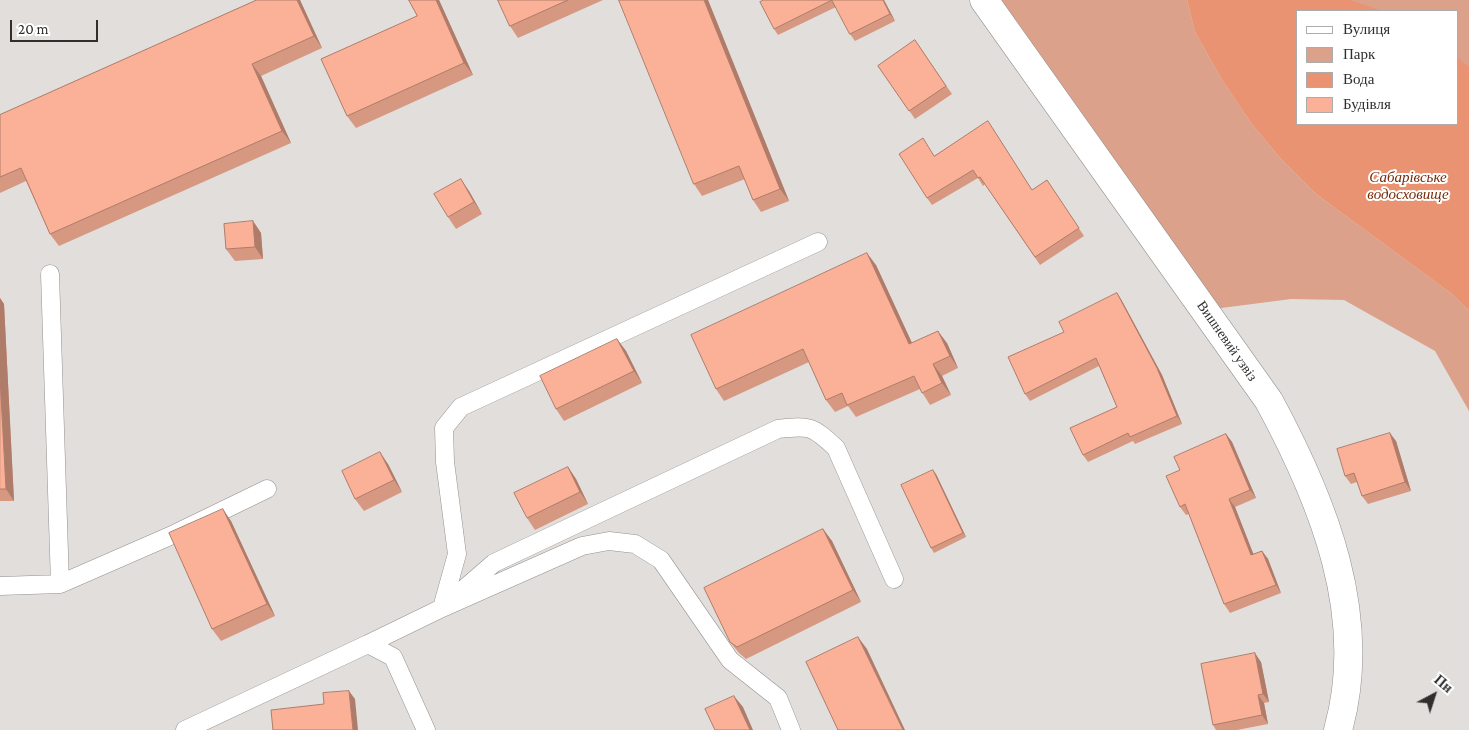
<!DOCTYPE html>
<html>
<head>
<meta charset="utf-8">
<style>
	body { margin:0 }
	#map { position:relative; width:1469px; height:730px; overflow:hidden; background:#e2dedc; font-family:"Crimson Pro",serif }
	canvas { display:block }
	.legend { position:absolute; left:1296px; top:10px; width:162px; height:115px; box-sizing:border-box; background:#fff; border:1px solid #acacab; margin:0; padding:6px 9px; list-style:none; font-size:15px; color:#302f2e }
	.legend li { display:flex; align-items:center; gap:10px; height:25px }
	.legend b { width:25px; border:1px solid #acacab }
	.north { position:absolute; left:1409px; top:670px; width:50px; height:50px; -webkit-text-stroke:4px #fff; paint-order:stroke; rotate:40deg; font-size:14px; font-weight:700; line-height:20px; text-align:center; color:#302f2e }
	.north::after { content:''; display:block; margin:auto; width:18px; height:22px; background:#302f2e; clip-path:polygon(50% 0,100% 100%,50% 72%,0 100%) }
	.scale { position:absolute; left:10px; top:20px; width:88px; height:22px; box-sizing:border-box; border:2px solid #302f2e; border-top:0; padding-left:6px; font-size:15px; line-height:18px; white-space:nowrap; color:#302f2e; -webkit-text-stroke:4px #fff; paint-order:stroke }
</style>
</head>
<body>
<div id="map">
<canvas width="1469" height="730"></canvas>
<ul class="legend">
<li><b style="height:6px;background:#fff"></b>Вулиця</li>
<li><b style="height:14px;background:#dca18b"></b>Парк</li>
<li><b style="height:14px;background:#ea9373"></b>Вода</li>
<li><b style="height:14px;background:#fab197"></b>Будівля</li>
</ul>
<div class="north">Пн</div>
<div class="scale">20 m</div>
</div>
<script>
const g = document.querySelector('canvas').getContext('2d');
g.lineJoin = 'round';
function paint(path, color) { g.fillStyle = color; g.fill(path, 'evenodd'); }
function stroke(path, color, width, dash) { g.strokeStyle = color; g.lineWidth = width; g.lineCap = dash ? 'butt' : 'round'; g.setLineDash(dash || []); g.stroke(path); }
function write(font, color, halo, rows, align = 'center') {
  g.font = font + ' "Crimson Pro",serif'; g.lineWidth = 4; g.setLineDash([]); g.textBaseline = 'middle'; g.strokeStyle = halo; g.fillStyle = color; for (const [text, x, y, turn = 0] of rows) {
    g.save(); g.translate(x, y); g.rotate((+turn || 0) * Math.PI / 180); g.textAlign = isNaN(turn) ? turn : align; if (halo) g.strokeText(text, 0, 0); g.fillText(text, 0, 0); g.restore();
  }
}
const green = new Path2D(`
	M984,0H1187L1195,32L1222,80L1251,123L1281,159L1316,194L1452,294L1469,311V411L1435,351L1344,300L1291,299L1206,310Z
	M1300,0H1469V144L1458,124V11H1298L1296,14Z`);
const water = new Path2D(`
	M1187,0H1350L1383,11H1298V124H1458V58L1469,67V311L1452,294L1316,194L1281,159L1251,123L1222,80L1195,32Z`);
const lane = new Path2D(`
	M50,274L60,584
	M0,586L60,584L170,536L267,489
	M442,608L457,554L445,462L444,428L461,407L818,242
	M442,608L494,563L778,429C810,425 812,426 836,448L894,579
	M368,644L442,608L582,546L609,541L635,544L661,560L730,660L778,698L791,730
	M185,730L368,644L393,657L426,730`);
const street = new Path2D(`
	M984,0L1269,401C1323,501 1370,616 1338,730`);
const wall = new Path2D(`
	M257,0H300L322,48L261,76L291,143L59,246L50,234L26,181L0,193V115Z
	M409,0H439L473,75L356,128L347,116L417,16Z
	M498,0H603L518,38L510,26Z
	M708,0L789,201L761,212L753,200L745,179L702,196L694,184Z
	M764,0H884L895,21L855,41L850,34L836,7L778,35L774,29Z
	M915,40L952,94L915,119L878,66Z
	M993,129L1032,190L1047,180L1084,236L1040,265L985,184L983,186L978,178L932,205L927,198L935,155Z
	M469,191L482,214L456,229L448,217Z
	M253,221L261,233L263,259L235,261L226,249Z
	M876,265L912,343H947L958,368L942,376L951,395L930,405L920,389L856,417L848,406L835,412L826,400L809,362L724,401L716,389Z
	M1117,293L1122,301L1162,375L1182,424L1135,444L1133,441L1088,462L1083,455L1117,407L1099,366L1030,401L1025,394L1064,332Z
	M0,298L4,304L14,501H0Z
	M617,339L626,351L642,383L564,421L556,409Z
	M1226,434L1232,442L1256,498L1235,507L1253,554L1262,551L1268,559L1281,593L1230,613L1224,604L1189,514L1186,515L1180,507Z
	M1396,441L1411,491L1368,504L1362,496L1357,482L1351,484L1345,476Z
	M388,464L402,492L364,511L355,499Z
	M568,467L576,479L588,504L535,530L527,518Z
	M936,474L966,537L934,553L931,548Z
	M231,521L275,616L221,641L212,629Z
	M823,529L832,541L861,602L746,659L739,653L730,642Z
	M1261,662L1269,702L1264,703L1268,724L1237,730H1216L1213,725Z`);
const shadedWall = new Path2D(`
	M297,0H300L322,48L314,36Z
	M436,0H439L473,75L464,63Z
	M704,0H708L789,201L780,189Z
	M883,0H884L895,21L890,14Z
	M252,64L261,76L291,143L282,131Z
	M461,179L469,191L482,214L474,202Z
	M253,221L261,233L263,259L255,247Z
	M867,253L876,265L918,356L909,344Z
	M1117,293L1122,301L1162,375L1182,424L1177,416Z
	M0,298L4,304L14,501L6,489L0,377Z
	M938,331L947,343L958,368L950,356Z
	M617,339L626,351L642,383L634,371Z
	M933,364L942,376L951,395L942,383Z
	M1390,433L1396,441L1411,491L1405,482Z
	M1226,434L1232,442L1256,498L1250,490Z
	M380,452L388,464L402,492L394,480Z
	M568,467L576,479L588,504L580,492Z
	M933,470L936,474L966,537L963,533Z
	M1229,499L1235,507L1257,563L1251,555Z
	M223,509L231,521L275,616L267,604Z
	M823,529L832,541L861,602L853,590Z
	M1262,551L1268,559L1281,593L1276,585Z
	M858,637L867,649L905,730H903Z
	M1255,653L1261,662L1269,702L1263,694Z
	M349,691L355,699L358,730H353Z
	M1258,695L1264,703L1268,724L1262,715Z
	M734,696L743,707L753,730H750Z`);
const building = new Path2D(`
	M257,0H297L314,36L252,64L282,131L50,234L21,168L0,177V115Z
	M409,0H436L464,63L347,116L321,59L417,16Z
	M498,0H568L510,26Z
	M619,0H704L780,189L753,200L739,166L694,184Z
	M764,0H832L774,29L760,2Z
	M832,0H883L890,14L850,34Z
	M915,40L946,86L909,111L878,66Z
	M988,121L1032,190L1047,180L1079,228L1035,257L980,177L978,178L973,170L927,198L899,154L923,138L934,156Z
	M461,179L474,202L448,217L434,194Z
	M253,221L255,247L226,249L224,224Z
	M867,253L909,344L938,331L950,356L933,364L942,383L922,393L914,376L847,405L842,393L826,400L803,349L716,389L691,335Z
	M1117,293L1157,368L1177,416L1130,437L1128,433L1083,455L1070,428L1117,407L1096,358L1025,394L1008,357L1064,332L1059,322Z
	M617,339L634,371L556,409L540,376Z
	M0,377L6,489H0Z
	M1390,433L1405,482L1362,496L1354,473L1345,476L1337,449Z
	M1226,434L1250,490L1229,499L1251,555L1262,551L1276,585L1224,604L1185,504L1180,507L1166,476L1180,470L1174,457Z
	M380,452L394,480L355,499L342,471Z
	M568,467L580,492L527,518L514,493Z
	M933,470L963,533L931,548L901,485Z
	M223,509L267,604L212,629L169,533Z
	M823,529L853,590L737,647L730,642L704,588Z
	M858,637L903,730H838L806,662Z
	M1255,653L1263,694L1258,695L1262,715L1213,725L1201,664Z
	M349,691L353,730H273L271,710L324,704L323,693Z
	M734,696L750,730H715L705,709Z`);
const streetNames = [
	["Вишневий узвіз",1227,341,55]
];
const waterNames = [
	["Сабарівське",1408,177],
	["водосховище",1408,194]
];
paint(green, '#dca18b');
paint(water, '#ea9373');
stroke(lane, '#93908e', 19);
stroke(street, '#93908e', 29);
stroke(lane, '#fff', 18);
stroke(street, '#fff', 28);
paint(wall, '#d79882');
paint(shadedWall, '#af7c6a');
paint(building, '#fab197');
stroke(building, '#af7c6a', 1);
write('14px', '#302f2e', '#fff', streetNames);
write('italic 15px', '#772a07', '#fff', waterNames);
</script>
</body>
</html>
